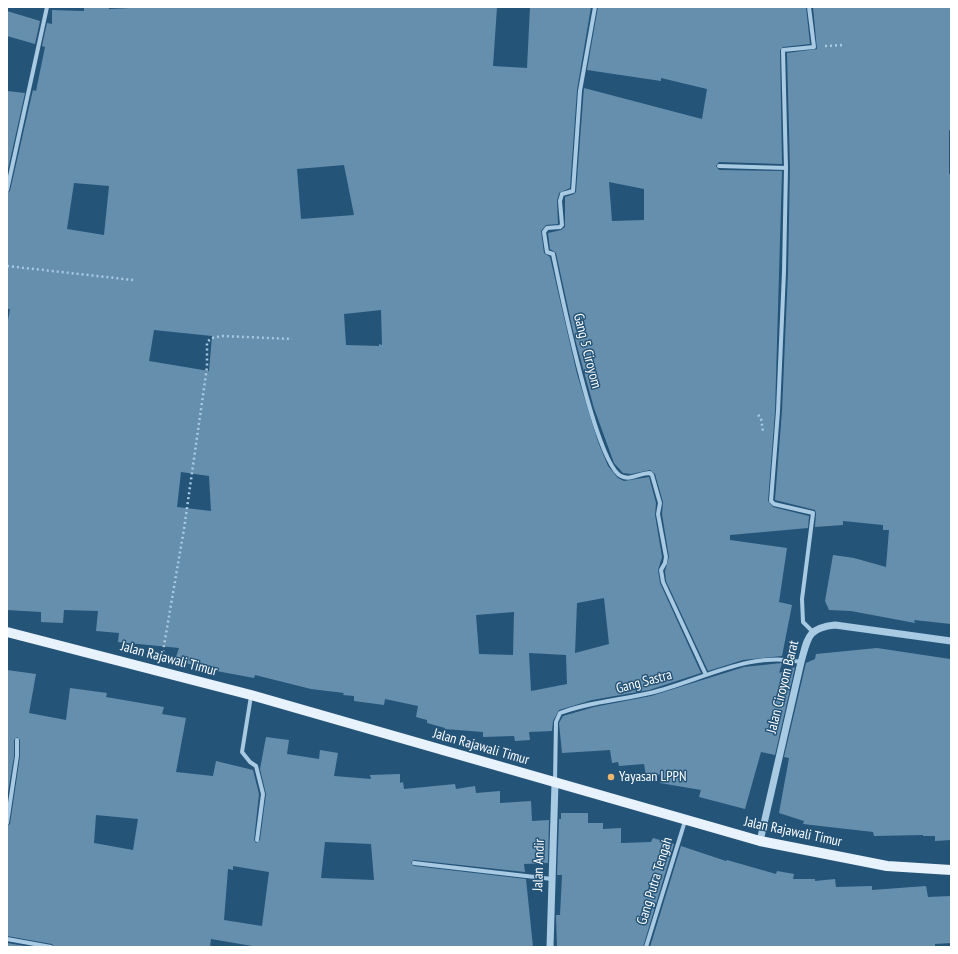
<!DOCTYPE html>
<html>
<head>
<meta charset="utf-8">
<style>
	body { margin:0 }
	#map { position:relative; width:958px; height:954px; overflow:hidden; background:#255479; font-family:"PT Sans Narrow",sans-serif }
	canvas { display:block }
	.frame { position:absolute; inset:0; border:8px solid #fff; pointer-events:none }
</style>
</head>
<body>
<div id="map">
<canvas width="958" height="954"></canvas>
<div class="frame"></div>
</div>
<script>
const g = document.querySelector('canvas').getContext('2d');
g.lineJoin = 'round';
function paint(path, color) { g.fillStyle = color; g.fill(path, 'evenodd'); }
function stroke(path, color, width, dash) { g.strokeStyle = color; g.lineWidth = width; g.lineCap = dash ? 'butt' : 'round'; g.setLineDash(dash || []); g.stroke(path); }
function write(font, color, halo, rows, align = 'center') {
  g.font = font + ' "PT Sans Narrow",sans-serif'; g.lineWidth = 3; g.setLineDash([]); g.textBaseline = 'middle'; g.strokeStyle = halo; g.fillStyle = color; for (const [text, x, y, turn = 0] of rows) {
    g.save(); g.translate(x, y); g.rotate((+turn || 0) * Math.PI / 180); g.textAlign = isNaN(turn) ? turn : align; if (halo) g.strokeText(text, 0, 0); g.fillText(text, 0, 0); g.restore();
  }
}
const building = new Path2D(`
	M84,7H109V9L152,7H497L493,66L527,68L530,7H591L577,90L570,188L559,193L557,201L558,224L546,225L541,231L544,253L550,257L577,374L598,442L608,466L618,478L624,481L649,477L656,503L655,515L662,557L658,570L660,583L701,673L649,690L592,700L559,710L553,721L552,731L529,732L530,740L515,741L514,736L483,737V732L445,729V728L427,723V720L416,717L418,706L385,699L384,705L354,701V696L343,695L344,693L311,689L255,675L254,678L211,670L175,660L179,648L118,642L119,633L96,631L98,611L64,610L63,623L41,622V612L7,610V326L10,309H7V193L10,191L32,94L33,90L36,91L45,47L42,46L47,23L52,24V10L84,11ZM344,165L354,215L301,219L297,169ZM74,183L109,186L104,235L67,229ZM381,310L382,345L379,344V346L346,345L344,314ZM154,330L212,336L209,371L149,361ZM181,472L209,476L211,511L177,507ZM604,598L609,644L575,653L577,603ZM514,612L513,655L479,654L476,615ZM529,653L566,655L567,684L531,691Z
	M598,7H806L810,44L783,47L780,50L782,164L719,162L716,166L719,170L782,171L775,411L768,501L773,507L809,516L808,528L730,535V540L787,548L779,602L792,605L782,656L743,660L708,671L666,581L665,571L669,557L662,514L663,502L655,474L650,470L631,474L623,473L614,463L594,408L574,335L556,253L550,249L548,233L561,230L565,227V197L574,194L576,192L584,88L702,119L707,89L661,78V81L587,70ZM609,182L644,189V220L612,221Z
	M813,7H951V131L949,130V174H951V624L914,620L915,623L851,611L829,610L825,601L833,555L854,558L886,567L889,530H883V525L843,521V525L815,527L816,513L815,510L775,500L782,411L788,272L790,168L787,53L817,49Z
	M7,11L40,21L35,44L7,36Z
	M7,91L25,93L7,174Z
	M877,648L950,659L951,840L935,841V836H923V835L874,836L873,832L803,824L804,821L779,813L789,758L784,757L806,663L815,659L816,654Z
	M782,663L779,673L795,667L775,755L761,752L745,809L699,797L701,790L660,783L662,774L646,776L644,764L619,766L618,762L612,763L610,750L562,753L559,723L563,716L594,707L651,696L744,667Z
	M7,670L36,674L29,713L66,720L70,688L107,693L106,697L164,707L162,714L186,718L176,772L213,776L216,761L253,770L259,794L254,840L256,843L260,840L266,794L260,769L266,737L289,740L287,754L319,759L320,750L338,753L334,776L371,779L370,775L400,774V783L403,782L404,789L455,784L456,789L475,786L476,793L500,791V803L531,801L532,821L549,820L548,863L524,864L525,872L414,860L411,863L414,866L526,879L533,947H258L211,939L210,947H54L52,944L7,936V826L10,824L20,756V740L17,737L14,740V756L7,799ZM96,815L138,819L133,850L94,843ZM325,842L371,844L374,880L321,878ZM233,866L269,872L262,926L224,920L228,869L233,870Z
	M561,813H588V823H603V829L621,828V843L651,842L653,838L674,844L643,947H557L556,915H560L562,875H557L559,819H561Z
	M681,846L726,861L727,860L776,874L777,871L794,874L793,879H815V881L835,879L836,887L872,886V890L926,886L928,897L951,896V943L935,944V947H650Z
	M7,943L31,947H7Z`);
const path = new Path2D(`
	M825,46L844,45
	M7,266L133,280
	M758,415L761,418L763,432
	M162,657L184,529L207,367V342L212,338L223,336L292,339`);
const minor = new Path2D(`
	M595,7L580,91L573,191L562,194L560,201L562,225L560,227L547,228L544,232L547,252L553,254C560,288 596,464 621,476C631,481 639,473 650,473L652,475L660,503L658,514L666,557L665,563L661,570L663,582L706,675
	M809,7L814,47L783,50L786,168L784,272L778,411L771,501L774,504L813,513L802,599L803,622L812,631
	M719,166L786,168
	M7,190L47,7
	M251,696L242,752L250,762L256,766L263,794L257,840
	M555,782L556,722L560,713C588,702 620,700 650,693C698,682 750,650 801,662
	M7,823L17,756V740
	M414,863L552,879
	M7,939L51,947
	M646,947L685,821`);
const tertiary = new Path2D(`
	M760,841L801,662C808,638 807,628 835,625L951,641
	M550,947L555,783`);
const primary = new Path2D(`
	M7,632L251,695L760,841L887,866L951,870`);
const markers = [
	[611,777,4,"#ecb76d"]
];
const streetNames = [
	["Gang 5 Ciroyom",587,351,76],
	["Jalan Rajawali Timur",169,659,15],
	["Gang Sastra",644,682,-15],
	["Jalan Ciroyom Barat",783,687,-76],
	["Jalan Rajawali Timur",481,747,16],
	["Jalan Rajawali Timur",793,832,12],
	["Jalan Andir",539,865,-88],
	["Gang Putra Tengah",655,881,-73]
];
const poiNames = [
	["Yayasan LPPN",619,777]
];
paint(building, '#668fae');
stroke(path, '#a8cae3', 2.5, [2, 3]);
stroke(minor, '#a8cae3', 4);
stroke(tertiary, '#a8cae3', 7);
stroke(primary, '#e7f2fc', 10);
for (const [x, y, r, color] of markers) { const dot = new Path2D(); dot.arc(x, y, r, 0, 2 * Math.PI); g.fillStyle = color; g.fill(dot); stroke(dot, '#255479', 1.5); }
write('14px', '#fff', '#255479', streetNames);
write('14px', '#fff', '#255479', poiNames, 'left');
</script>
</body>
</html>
